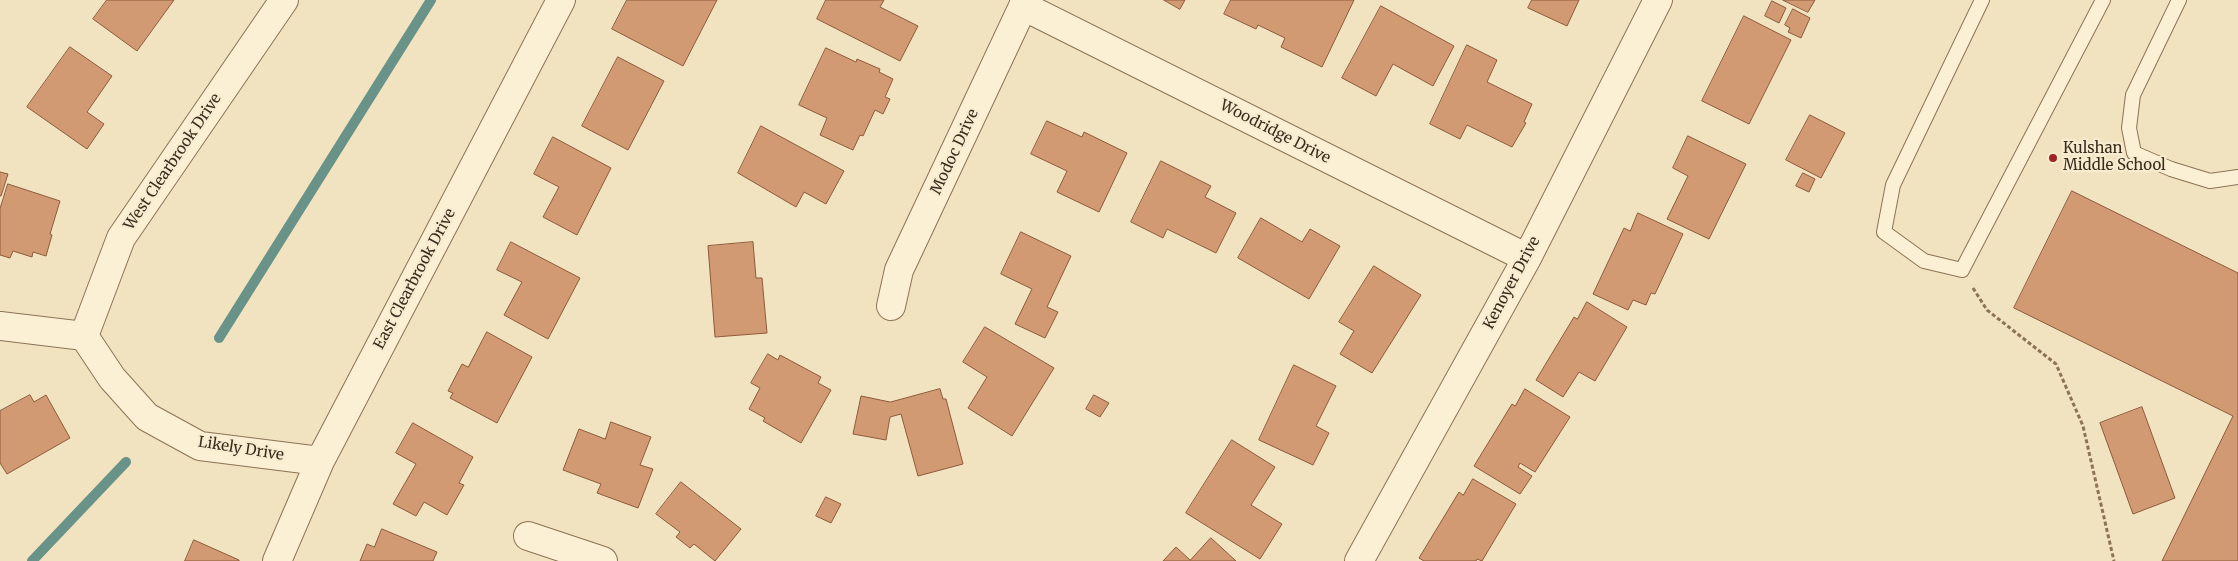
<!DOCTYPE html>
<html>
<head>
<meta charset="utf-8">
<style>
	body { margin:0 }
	canvas { display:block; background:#f1e2c0 }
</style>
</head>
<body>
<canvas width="2238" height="561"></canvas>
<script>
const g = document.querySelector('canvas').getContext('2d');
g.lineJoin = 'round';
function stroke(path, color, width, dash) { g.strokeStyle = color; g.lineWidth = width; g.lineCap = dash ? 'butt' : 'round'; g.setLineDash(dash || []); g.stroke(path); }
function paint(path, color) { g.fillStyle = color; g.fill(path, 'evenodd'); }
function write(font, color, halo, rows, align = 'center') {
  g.font = font + ' Merriweather,serif'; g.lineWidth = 4.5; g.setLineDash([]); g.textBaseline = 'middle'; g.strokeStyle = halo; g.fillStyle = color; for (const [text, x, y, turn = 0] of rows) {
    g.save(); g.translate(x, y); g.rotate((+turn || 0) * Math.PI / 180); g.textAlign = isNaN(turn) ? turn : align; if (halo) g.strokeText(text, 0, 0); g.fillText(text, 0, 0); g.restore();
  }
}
const stream = new Path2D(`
	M219,338L431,0
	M32,561L126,462`);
const building = new Path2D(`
	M107,0H174L137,51L93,19Z
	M627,0H717L683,66L612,29Z
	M826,0H884L880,7L918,26L900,61L817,19Z
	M1164,0H1185L1180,9Z
	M1231,0H1354L1322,67L1281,47L1285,38L1258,25L1256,29L1224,14Z
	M1532,0H1579L1567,26L1528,8Z
	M1783,0H1815L1808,12Z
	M1772,1L1786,8L1779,23L1765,16Z
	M1381,6L1454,46L1433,86L1393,64L1376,96L1342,78Z
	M1793,9L1810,18L1801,38L1788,32L1790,28L1785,25Z
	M1744,16L1791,40L1749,124L1702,101Z
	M1467,45L1497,60L1487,82L1532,104L1524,122L1526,123L1512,147L1467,125L1460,139L1430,124Z
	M70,47L112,76L87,112L104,124L87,149L27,107Z
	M826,48L856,62L857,59L880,69L879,72L893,79L885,97L890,99L883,114L875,110L863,136L860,135L853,150L820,135L827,118L799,105Z
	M618,57L664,81L628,150L582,126Z
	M1810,115L1845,133L1821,178L1786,160Z
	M1047,121L1082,137L1084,132L1127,153L1099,212L1057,192L1067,171L1031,154Z
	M761,126L844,171L826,204L804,192L796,207L738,173Z
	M1688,136L1746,164L1709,239L1667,219L1688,176L1673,168Z
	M553,137L611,168L577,235L543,217L559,187L534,174Z
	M1161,161L1211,186L1205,197L1236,213L1216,253L1167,229L1163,238L1131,222Z
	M0,172L8,174L1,196H0Z
	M1803,173L1815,179L1809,192L1796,186Z
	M8,184L60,201L50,234L52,235L46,256L33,252L32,257L13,251L10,258L0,255V209Z
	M2072,191L2238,273V561H2162L2233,416L2014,308Z
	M1638,213L1683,234L1655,294L1651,293L1646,305L1633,300L1628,310L1593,294L1624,228L1630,231Z
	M1261,218L1302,242L1310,229L1340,246L1309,299L1238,258Z
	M1021,232L1071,256L1047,307L1058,312L1045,338L1015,324L1032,289L1001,274Z
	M511,242L580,278L548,339L504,315L522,282L497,270Z
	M753,242L756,278H762L767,333L715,337L708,246Z
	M1374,266L1421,295L1372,373L1340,354L1354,331L1339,322Z
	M1587,302L1627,327L1595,381L1579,372L1563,397L1536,380L1574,317L1577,319Z
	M985,327L1054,368L1012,436L968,408L987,377L963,362Z
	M487,332L532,357L497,423L450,398L453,393L448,391L462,364L468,367Z
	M768,354L778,360L780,355L821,377L818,383L831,390L801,443L763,421L765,418L749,409L760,388L751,383Z
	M1294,365L1336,386L1316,426L1329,433L1313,465L1259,440Z
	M940,389L943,399H946L963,464L918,476L901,414L890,417L886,440L853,434L861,396L890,402Z
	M1525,389L1570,417L1535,472L1520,463L1518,467L1532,476L1520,494L1474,466L1512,404L1515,406Z
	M30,395L34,402L46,395L70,438L7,474L0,463V411Z
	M1094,395L1109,403L1100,417L1086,409Z
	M2142,407L2175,498L2133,514L2100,423Z
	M611,422L651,437L640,465L653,469L638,508L597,493L601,484L563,470L579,429L605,439Z
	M413,423L473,457L459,483L464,485L447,515L424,502L416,516L393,504L416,464L396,453Z
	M1232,440L1275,467L1251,505L1282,524L1260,559L1186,513Z
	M1473,479L1516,504L1482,561L1477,559L1476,561H1424L1419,558L1459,492L1463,495Z
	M681,482L741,529L715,561L694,544L690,548L676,537L680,532L656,514Z
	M826,497L841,504L831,523L816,516Z
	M382,529L437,552L433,561H360L367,544L374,547Z
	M1211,538L1236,561H1163L1176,547L1190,560Z
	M194,540L239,560V561H185Z`);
const path = new Path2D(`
	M1973,288L1987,310L2056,364L2083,426L2114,561`);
const lane = new Path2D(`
	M1982,0L1893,185L1884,232L1924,261L1962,270L2103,0
	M2179,0L2133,95L2129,128L2134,153L2171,169L2210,181L2238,177`);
const street = new Path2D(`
	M1023,6L1527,258
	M891,306L899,270L1026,0
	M0,326L84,336L112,378L147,417L200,446L320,461
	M84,336L121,238L284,0
	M528,536L603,561
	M277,561L320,461L561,0
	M1359,561L1527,258L1658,0`);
const markers = [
	[2053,158,5,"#a02223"]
];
const streetNames = [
	["Woodridge Drive",1275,132,27],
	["Modoc Drive",955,152,-65],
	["West Clearbrook Drive",173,162,-56],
	["East Clearbrook Drive",415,279,-62],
	["Kenoyer Drive",1512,283,-62],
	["Likely Drive",241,449,9]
];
const poiNames = [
	["Kulshan",2063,149],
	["Middle School",2063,166]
];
stroke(stream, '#699288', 10);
paint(building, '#d29a73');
stroke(building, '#8d5b3a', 1);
stroke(lane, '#8c7356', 16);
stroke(street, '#8c7356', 30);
stroke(path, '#8c7356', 3, [4, 2.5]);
stroke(lane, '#fbf0d4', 14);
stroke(street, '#fbf0d4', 28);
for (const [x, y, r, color] of markers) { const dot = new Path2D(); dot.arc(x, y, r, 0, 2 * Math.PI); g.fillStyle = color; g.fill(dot); stroke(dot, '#f8ecd0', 2); }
write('15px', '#3a2b1c', '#f8ecd0', streetNames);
write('15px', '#3a2b1c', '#f8ecd0', poiNames, 'left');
</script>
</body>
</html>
